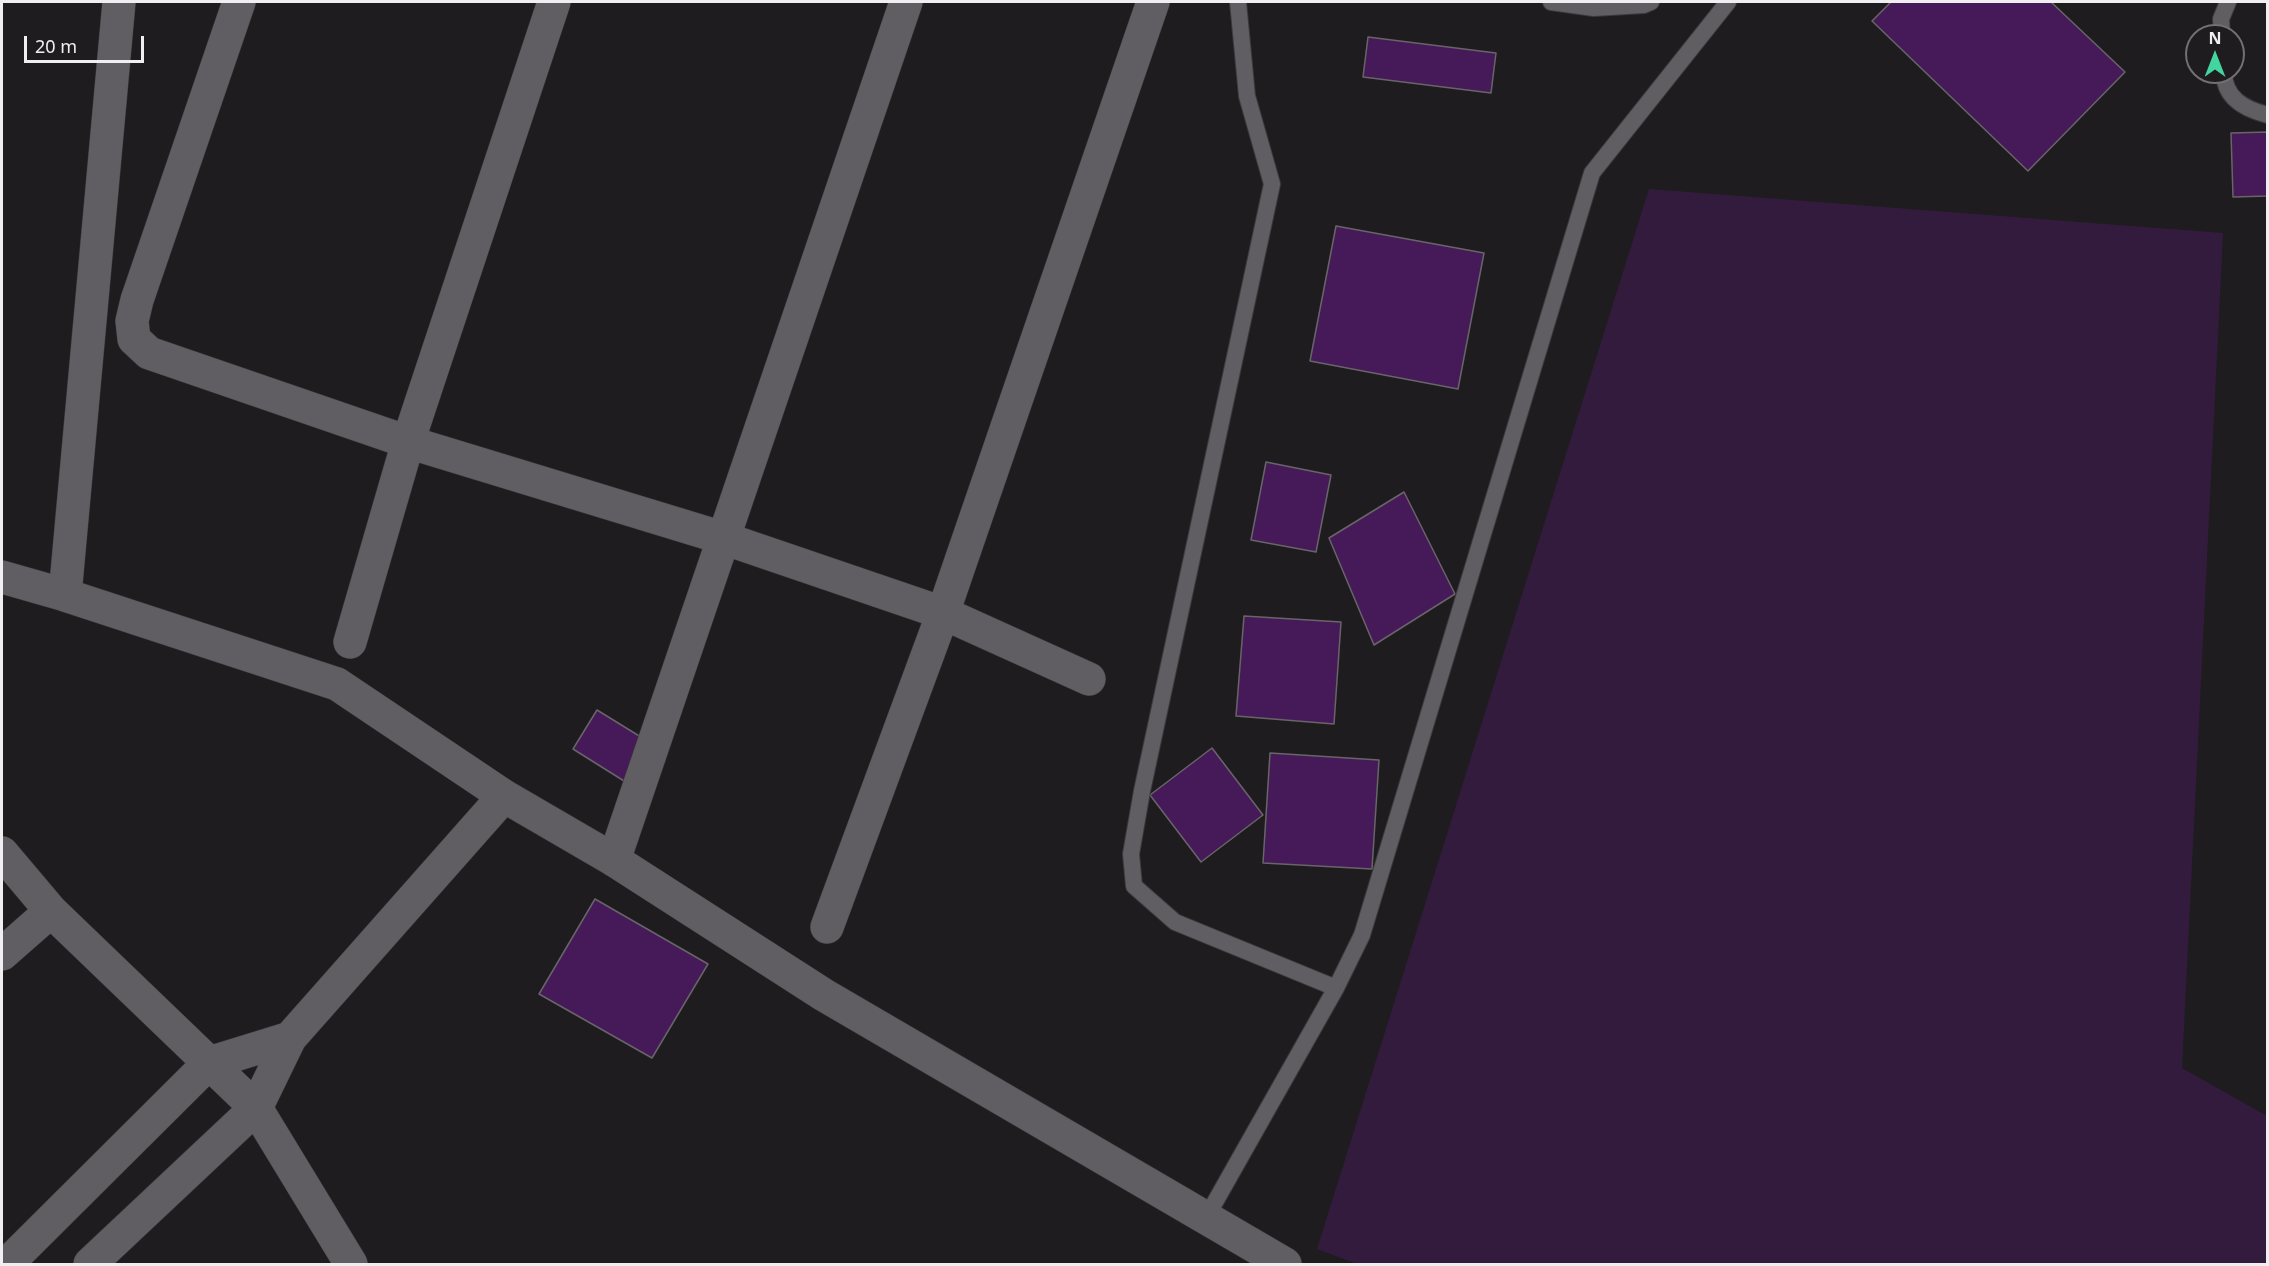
<!DOCTYPE html>
<html>
<head>
<meta charset="utf-8">
<style>
	body { margin:0 }
	#map { position:relative; width:2269px; height:1266px; overflow:hidden; background:#1e1c1f; font-family:"Noto Sans",sans-serif }
	canvas { display:block }
	.frame { position:absolute; inset:0; border:3px solid #efeef0; pointer-events:none }
	.north { position:absolute; left:2185px; top:24px; width:60px; height:60px; box-sizing:border-box; background:#1e1c1f; border:2px solid #727073; border-radius:50%; rotate:0deg; font-size:16px; font-weight:700; line-height:24px; text-align:center; color:#efeef0 }
	.north::after { content:''; display:block; margin:auto; width:21px; height:27px; background:#44d49f; clip-path:polygon(50% 0,100% 100%,50% 72%,0 100%) }
	.scale { position:absolute; left:24px; top:36px; width:120px; height:27px; box-sizing:border-box; border:3px solid #efeef0; border-top:0; padding-left:8px; font-size:18px; line-height:21px; white-space:nowrap; color:#efeef0; -webkit-text-stroke:4px #1e1c1f; paint-order:stroke }
</style>
</head>
<body>
<div id="map">
<canvas width="2269" height="1266"></canvas>
<div class="frame"></div>
<div class="north">N</div>
<div class="scale">20 m</div>
</div>
<script>
const g = document.querySelector('canvas').getContext('2d');
g.lineJoin = 'round';
function paint(path, color) { g.fillStyle = color; g.fill(path, 'evenodd'); }
function stroke(path, color, width, dash) { g.strokeStyle = color; g.lineWidth = width; g.lineCap = dash ? 'butt' : 'round'; g.setLineDash(dash || []); g.stroke(path); }
const green = new Path2D(`
	M1649,189L2223,233L2182,1068L2267,1116V1264H1357L1317,1249Z`);
const building = new Path2D(`
	M1891,2H2051L2125,72L2028,171L1872,21Z
	M1368,37L1496,53L1491,93L1363,77Z
	M2268,132V196L2233,197L2231,133Z
	M1336,226L1484,253L1458,389L1310,361Z
	M1266,462L1331,475L1316,552L1251,540Z
	M1404,492L1455,594L1374,645L1329,538Z
	M1244,616L1341,622L1334,724L1236,716Z
	M597,710L649,742L624,781L573,749Z
	M1212,748L1263,815L1201,862L1150,795Z
	M1270,753L1379,760L1372,869L1263,863Z
	M595,899L708,964L652,1058L539,994Z`);
const service = new Path2D(`
	M1238,2L1247,96L1272,184L1142,791L1131,854L1134,886L1175,922L1336,988
	M1551,2L1594,8L1644,5L1651,2
	M2222,36L2221,19L2228,2
	M2224,72C2224,98 2244,109 2268,115
	M1206,1218L1336,988L1362,935L1592,173L1728,2`);
const minor = new Path2D(`
	M239,2L137,300L132,321L134,339L149,353L408,442L723,538L943,613L1089,679
	M65,595L119,2
	M350,642L408,442L554,2
	M2,853L51,911L256,1108L351,1264
	M614,860L906,2
	M827,927L943,613L1153,2
	M2,954L51,911
	M7,1264L209,1063L290,1038
	M90,1264L256,1108L290,1038L504,796`);
const tertiary = new Path2D(`
	M2,577L65,595L337,684L504,796L614,860L824,995L1285,1264`);
paint(green, '#331b3e');
paint(building, '#461a58');
stroke(building, '#686569', 1.5);
stroke(service, '#3b3a3c', 18);
stroke(minor, '#3b3a3c', 34);
stroke(tertiary, '#3b3a3c', 34);
stroke(service, '#605e62', 16);
stroke(minor, '#605e62', 33);
stroke(tertiary, '#605e62', 33);
</script>
</body>
</html>
